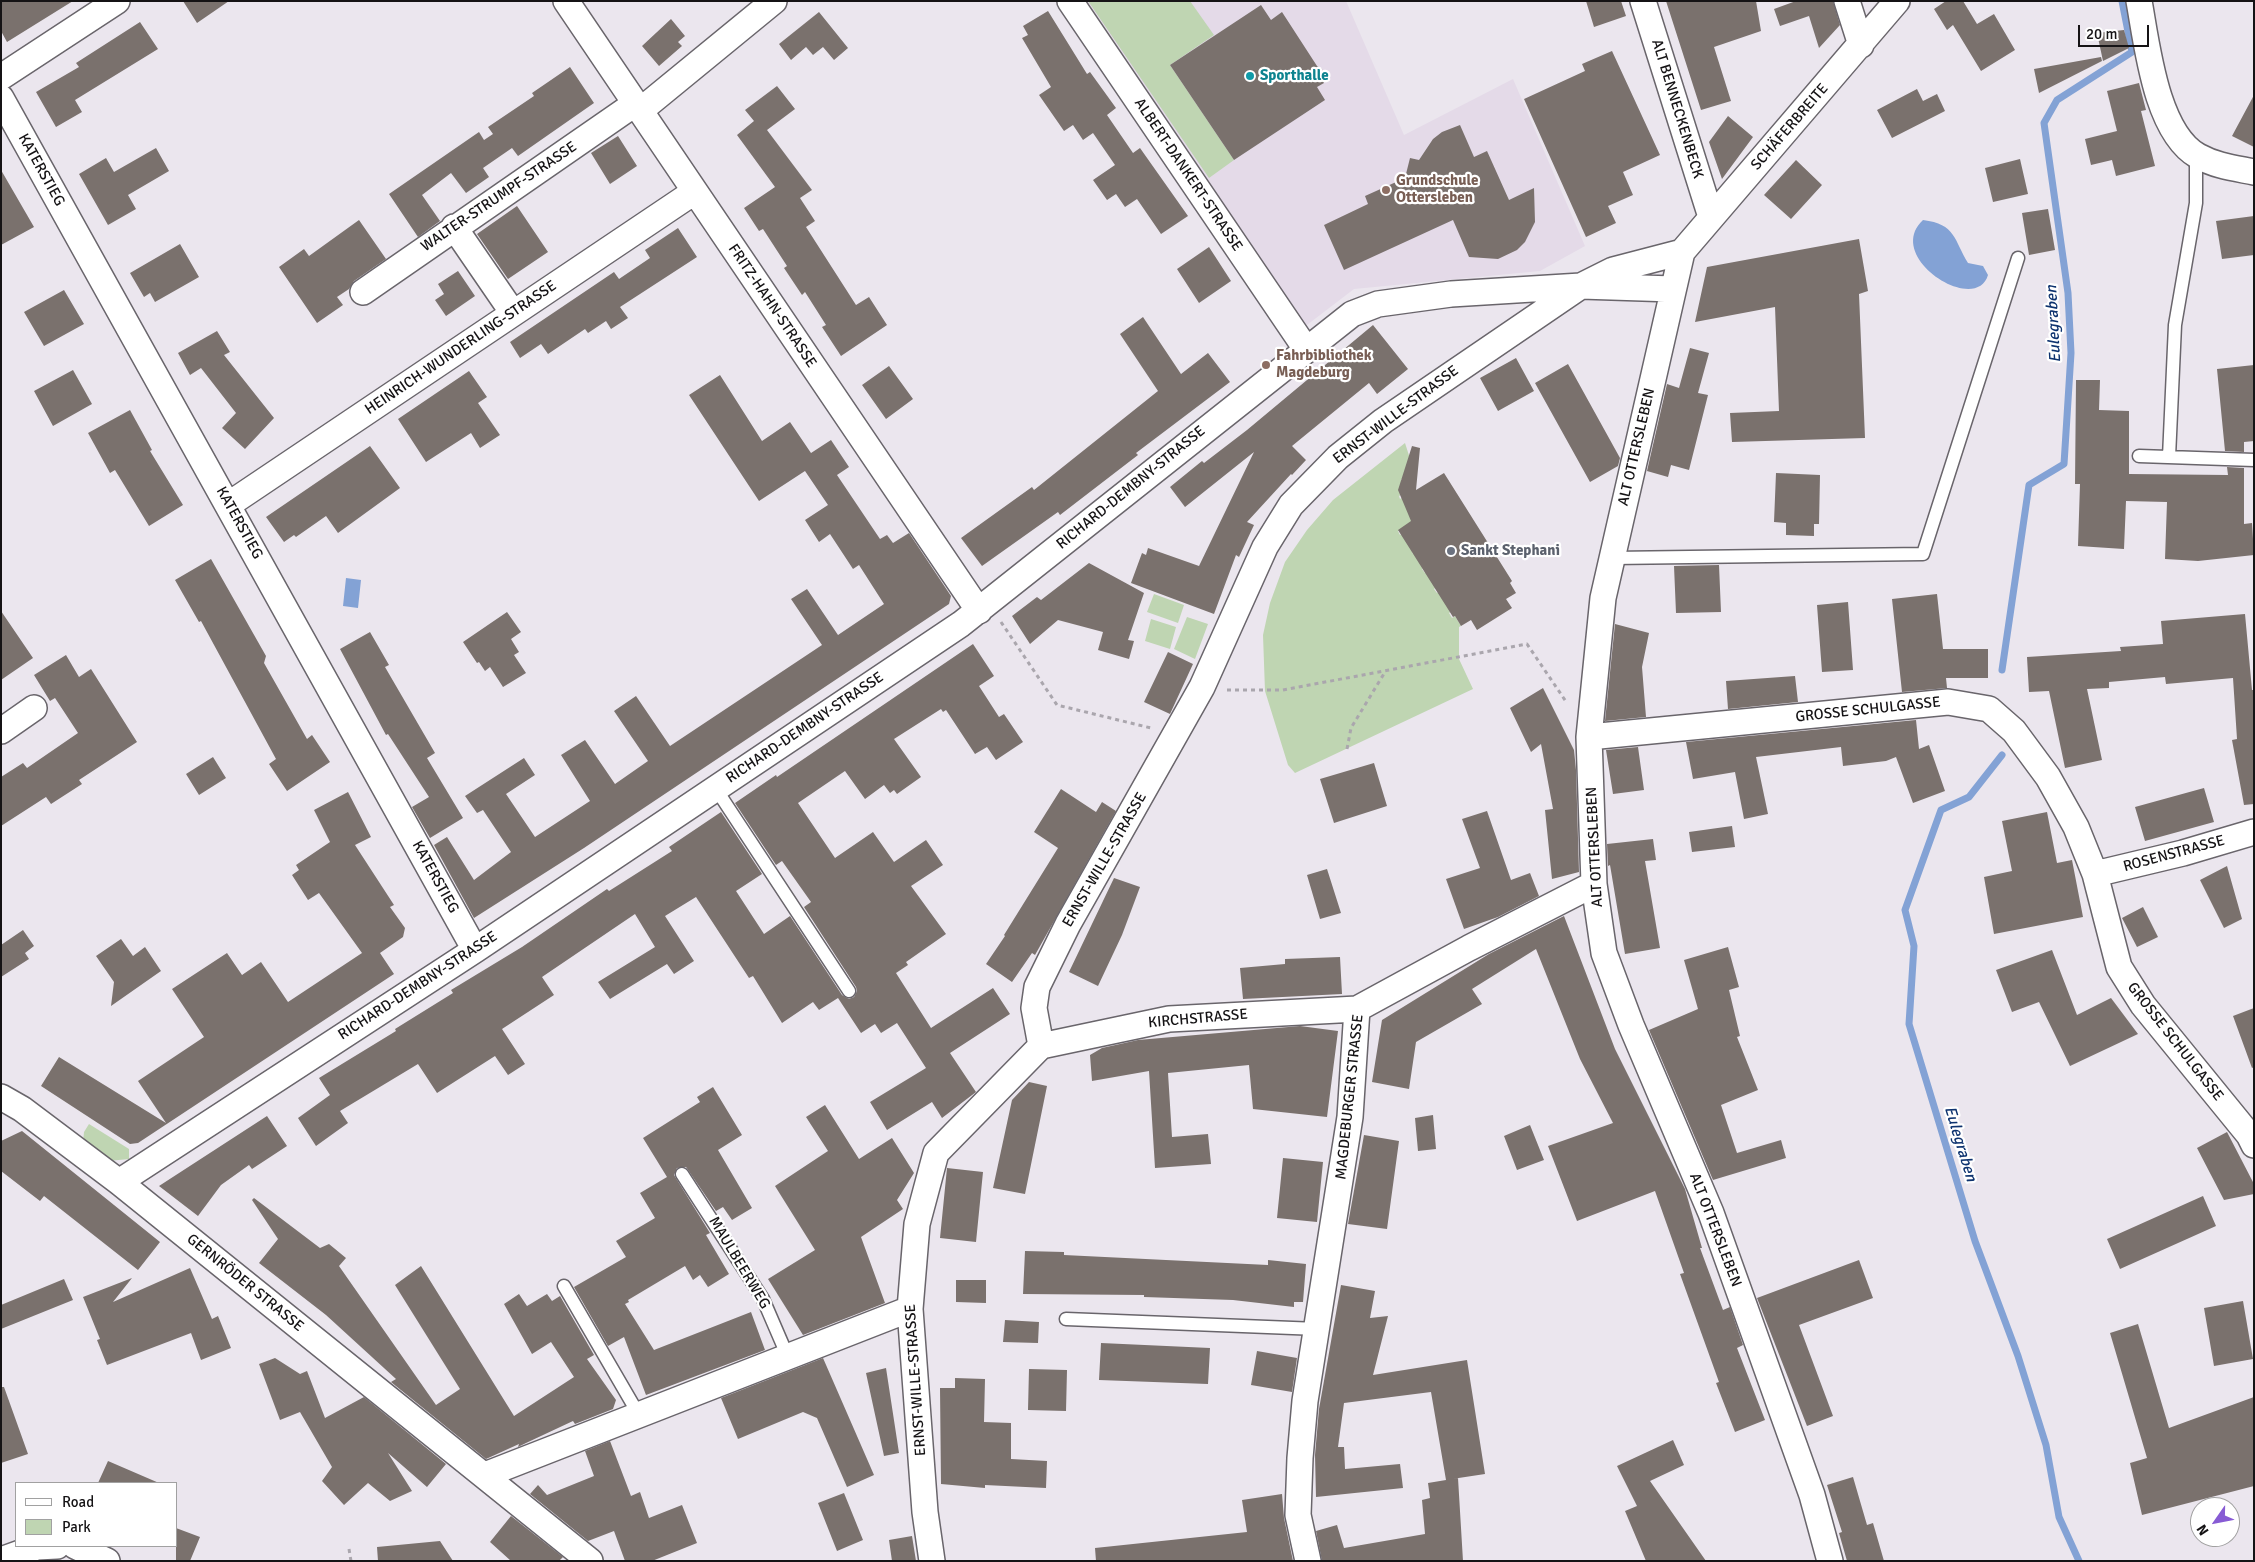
<!DOCTYPE html>
<html>
<head>
<meta charset="utf-8">
<style>
	body { margin:0 }
	#map { position:relative; width:2255px; height:1562px; overflow:hidden; background:#ebe6ee; font-family:Signika,sans-serif }
	canvas { display:block }
	.frame { position:absolute; inset:0; border:2px solid #151315; pointer-events:none }
	.legend { position:absolute; left:15px; top:1482px; width:162px; height:65px; box-sizing:border-box; background:#fff; border:1px solid #a1a1a1; margin:0; padding:6px 9px; list-style:none; font-size:15px; color:#151315 }
	.legend li { display:flex; align-items:center; gap:10px; height:25px }
	.legend b { width:25px; border:1px solid #a1a1a1 }
	.north { position:absolute; left:2190px; top:1497px; width:50px; height:50px; box-sizing:border-box; background:#fff; border:1px solid #a1a1a1; border-radius:50%; rotate:237deg; font-size:14px; font-weight:700; line-height:20px; text-align:center; color:#151315 }
	.north::after { content:''; display:block; margin:auto; width:18px; height:22px; background:#875bd4; clip-path:polygon(50% 0,100% 100%,50% 72%,0 100%) }
	.scale { position:absolute; left:2078px; top:25px; width:71px; height:22px; box-sizing:border-box; border:2px solid #151315; border-top:0; padding-left:6px; font-size:15px; line-height:18px; white-space:nowrap; color:#151315; -webkit-text-stroke:4px #fff; paint-order:stroke }
</style>
</head>
<body>
<div id="map">
<canvas width="2255" height="1562"></canvas>
<div class="frame"></div>
<ul class="legend">
<li><b style="height:6px;background:#fff"></b>Road</li>
<li><b style="height:14px;background:#bfd5b2"></b>Park</li>
</ul>
<div class="north">N</div>
<div class="scale">20 m</div>
</div>
<script>
const g = document.querySelector('canvas').getContext('2d');
g.lineJoin = 'round';
function paint(path, color) { g.fillStyle = color; g.fill(path, 'evenodd'); }
function stroke(path, color, width, dash) { g.strokeStyle = color; g.lineWidth = width; g.lineCap = dash ? 'butt' : 'round'; g.setLineDash(dash || []); g.stroke(path); }
function write(font, color, halo, rows, align = 'center') {
  g.font = font + ' Signika,sans-serif'; g.lineWidth = 4.5; g.setLineDash([]); g.textBaseline = 'middle'; g.strokeStyle = halo; g.fillStyle = color; for (const [text, x, y, turn = 0] of rows) {
    g.save(); g.translate(x, y); g.rotate((+turn || 0) * Math.PI / 180); g.textAlign = isNaN(turn) ? turn : align; if (halo) g.strokeText(text, 0, 0); g.fillText(text, 0, 0); g.restore();
  }
}
const built = new Path2D(`
	M1084,1H1346L1404,135L1513,79L1585,246L1540,271L1354,289L1303,328Z`);
const green = new Path2D(`
	M1088,1H1190L1214,35L1170,65L1234,160L1209,178Z
	M1405,443L1414,471L1406,480L1401,479L1403,494L1399,496L1400,499L1403,497L1414,520L1398,531L1400,535L1405,532L1413,554L1417,552L1425,566L1422,569L1425,573L1428,571L1437,586L1434,589L1437,593L1440,591L1452,611L1449,613L1452,618L1455,616L1461,626L1459,627V659L1473,689L1295,773L1288,765L1265,691L1263,635L1270,603L1285,562L1307,530L1333,500Z
	M1154,594L1184,605L1178,623L1147,612Z
	M1187,617L1208,624L1195,659L1174,649Z
	M1151,619L1176,627L1170,649L1145,641Z
	M89,1124L129,1149V1159L108,1161L83,1142L84,1132Z`);
const water = new Path2D(`
	M1923,220C1956,224 1954,240 1968,263L1983,266L1988,275C1976,316 1883,257 1923,220Z
	M346,578L361,580L358,608L343,606Z`);
const stream = new Path2D(`
	M2002,670L2029,485L2064,464L2071,353L2068,293L2044,123L2057,100L2132,52L2122,1
	M2002,755L1969,797L1941,810L1905,910L1914,946L1909,1024L1975,1241L2018,1356L2046,1445L2059,1517L2079,1561`);
const building = new Path2D(`
	M1,1H73L7,42L1,31Z
	M183,1H229L197,23Z
	M1586,1H1621L1626,16L1594,27Z
	M1666,1H1756L1761,31L1714,47L1731,101L1701,110Z
	M1796,1H1833L1840,25L1819,48L1809,16L1780,26L1774,9Z
	M1946,1H1963L1977,24L1994,14L2015,50L1981,71L1953,25L1947,30L1934,9Z
	M1261,5L1271,20L1282,12L1317,66L1322,69L1324,83L1317,87L1325,100L1234,160L1170,65Z
	M1048,11L1087,74L1090,72L1116,108L1107,115L1133,153L1140,148L1188,216L1161,234L1137,199L1125,207L1116,194L1107,200L1093,180L1115,165L1093,133L1083,140L1073,125L1064,131L1039,95L1051,87L1022,38L1028,35L1023,26Z
	M819,12L848,48L834,60L823,47L813,55L806,47L791,60L779,44Z
	M671,19L685,36L678,42L682,46L659,66L642,46Z
	M140,22L158,49L75,100L82,112L56,127L36,92L79,67L76,63Z
	M2124,30L2129,48L2103,61L2097,33Z
	M1612,51L1660,155L1623,172L1633,195L1608,206L1616,223L1586,237L1524,99L1585,71L1582,64Z
	M2101,57L2102,61L2039,93L2034,69Z
	M570,67L594,103L518,156L512,148L483,168L489,177L466,193L451,173L422,195L440,221L418,237L389,194L479,132L484,140L493,134L488,127L534,96L532,93Z
	M2139,83L2146,110L2141,111L2155,166L2116,176L2112,160L2091,165L2085,139L2117,131L2107,91Z
	M777,86L795,109L767,130L812,190L800,198L815,221L806,227L856,305L869,297L887,325L841,356L822,327L826,325L805,292L802,295L784,268L787,266L763,229L759,231L744,208L775,187L737,135L754,121L745,110Z
	M1917,89L1923,101L1937,94L1945,111L1892,138L1877,110Z
	M2254,95V147L2232,136Z
	M1728,116L1753,137L1722,179L1709,142Z
	M1460,125L1474,157L1487,151L1509,200L1534,188L1535,222L1525,242L1517,250L1498,259L1469,257L1453,220L1344,270L1324,225L1368,204L1365,196L1405,178L1410,158L1419,160L1433,139L1442,132Z
	M618,136L637,166L610,184L591,153Z
	M156,148L169,171L128,195L136,209L108,225L79,174L106,158L114,172Z
	M2020,159L2028,194L1993,202L1985,168Z
	M1796,160L1822,185L1791,219L1764,195Z
	M1,170L34,227L1,245Z
	M517,206L548,252L508,279L477,234Z
	M2048,209L2055,250L2029,255L2022,213Z
	M2254,216V255L2222,259L2216,221Z
	M359,220L386,259L354,281L349,289L337,297L343,305L317,323L279,267L304,249L309,256Z
	M678,228L697,257L620,307L628,318L611,329L606,321L588,333L585,329L548,354L541,344L520,358L510,342L614,272L619,279L650,258L645,250Z
	M1859,239L1868,291L1859,294L1865,438L1732,442L1730,413L1779,411L1775,307L1695,322L1707,267Z
	M180,244L199,277L155,302L150,293L144,297L130,273Z
	M1209,247L1231,281L1199,303L1177,269Z
	M458,271L475,296L446,316L435,300L444,294L438,284Z
	M64,290L84,324L44,346L24,312Z
	M1143,317L1181,374L1208,353L1230,382L1136,453L1138,455L1060,515L1058,512L982,566L961,538L1032,487L1034,490L1158,391L1120,334Z
	M1373,325L1408,369L1377,394L1369,383L1292,446L1306,460L1292,475L1291,474L1247,522L1254,525L1239,557L1236,555L1214,614L1131,583L1142,553L1146,555L1148,548L1199,566L1254,452L1185,507L1170,487L1202,461L1204,463L1247,430Z
	M217,331L230,352L224,355L274,418L245,449L222,428L236,413L201,368L190,375L178,353Z
	M1690,348L1709,353L1698,393L1708,395L1689,470L1671,465L1668,477L1647,471L1667,384L1679,388Z
	M1516,358L1534,391L1498,411L1480,378Z
	M1568,364L1620,458L1618,466L1590,482L1535,383Z
	M2254,365V441L2244,442V452L2225,451L2217,369Z
	M889,366L913,399L886,419L862,385Z
	M73,370L92,404L53,426L34,391Z
	M469,371L487,397L478,403L500,435L480,448L471,433L426,462L398,419Z
	M720,375L762,441L790,422L811,453L831,440L849,467L837,475L880,539L887,535L893,543L909,533L951,596L949,604L584,848L474,918L434,845L447,837L474,880L511,852L483,810L477,813L465,796L524,758L535,775L506,794L535,837L590,801L561,755L585,740L615,784L648,761L614,711L636,696L670,746L822,645L791,599L807,589L838,635L884,604L859,565L853,569L830,534L819,542L805,520L828,505L805,471L759,501L689,395Z
	M2076,380H2100L2099,410L2129,411V474L2228,475L2227,467L2244,468V524L2252,523L2254,555L2198,561L2165,559L2167,502L2126,501L2124,549L2078,546L2080,484H2075Z
	M130,410L152,450L150,451L183,505L149,526L115,470L110,473L88,433Z
	M370,446L400,488L338,533L326,516L296,537L294,535L284,542L266,517Z
	M1412,446L1420,448L1416,490L1444,473L1512,581L1510,583L1516,593L1506,599L1512,608L1477,630L1471,620L1461,626L1455,616L1453,617L1398,530L1411,521L1398,490Z
	M1776,473L1820,475L1819,524H1814V536L1786,535V523L1774,522Z
	M211,559L266,656L264,663L307,739L312,735L330,762L287,791L269,764L276,759L201,621L199,622L175,580Z
	M1089,563L1144,593L1128,640L1134,641L1129,659L1098,650L1103,632L1058,620L1030,644L1012,616L1037,597L1041,600Z
	M1719,565L1721,612L1676,613L1674,566Z
	M1937,594L1943,649H1988V678H1946L1947,688L1902,692L1892,599Z
	M1848,602L1853,670L1822,672L1817,605Z
	M1,611L33,658L1,680Z
	M507,612L521,632L511,639L519,652L514,655L526,673L503,687L490,667L485,671L479,662L477,663L463,642Z
	M2245,614L2252,690H2254V804L2244,805L2232,740L2237,739L2233,678L2166,684L2165,677L2109,682V688L2087,689L2102,760L2065,768L2049,691L2029,692L2027,657L2121,651L2120,647L2163,644L2161,621Z
	M1615,624L1649,633L1642,667L1646,717L1605,721Z
	M370,632L389,665L385,667L435,753L427,758L463,818L430,838L412,807L429,797L388,734L386,735L340,649Z
	M973,644L994,676L979,686L999,717L1004,714L1023,742L996,760L987,747L975,754L946,710L943,712L941,709L894,739L921,777L897,794L894,790L890,793L884,785L865,799L845,771L798,803L835,858L873,832L894,862L926,840L943,865L911,886L946,934L906,962L908,965L896,973L931,1028L993,988L1010,1014L950,1053L976,1092L942,1118L932,1102L887,1130L870,1102L926,1068L897,1023L881,1033L875,1024L861,1033L838,998L819,1010L813,1002L782,1023L753,976L749,978L696,897L665,916L694,961L674,974L667,964L610,999L598,982L655,947L635,914L542,977L554,995L502,1029L525,1064L508,1075L495,1056L437,1093L418,1064L340,1111L348,1123L316,1146L298,1118L330,1095L319,1078L396,1031L395,1029L453,993L451,990L522,947L607,889L609,891L672,851L669,847L721,812L762,874L736,891L764,934L790,916L842,995L849,999L854,997L857,991L856,987L804,907L811,902L782,861L776,865L735,803L776,775L777,777Z
	M1168,652L1193,664L1170,714L1144,702Z
	M66,655L79,677L91,669L137,742L79,780L82,784L51,804L46,797L1,826V777L23,763L27,768L78,733L55,698L50,701L34,675Z
	M1795,676L1798,702L1728,709L1726,681Z
	M1543,688L1574,750L1576,770L1579,872L1552,879L1545,810L1553,809L1541,744L1531,752L1510,708Z
	M1916,720L1919,749L1929,745L1945,791L1913,803L1896,757L1886,761L1843,766L1841,747L1756,757L1768,814L1744,819L1735,772L1693,779L1686,742Z
	M1638,747L1644,790L1613,794L1606,750Z
	M213,757L226,778L199,795L186,774Z
	M1374,763L1387,806L1334,823L1320,779Z
	M2204,788L2214,822L2145,841L2135,807Z
	M1061,789L1096,812L1102,802L1116,811L1035,955L1032,953L1012,982L986,964L1005,936L1004,935L1058,848L1034,832Z
	M348,792L371,837L355,845L394,905L390,907L405,928L403,937L380,953L394,974L138,1143L130,1144L41,1086L59,1057L166,1123L138,1081L204,1037L172,989L227,953L242,975L261,962L288,1002L362,953L319,893L308,900L292,875L299,870L296,865L330,842L314,810Z
	M1487,811L1511,880L1530,873L1539,896L1498,917L1464,929L1446,879L1480,868L1462,819Z
	M2047,812L2057,863L2072,860L2083,917L1994,934L1984,877L2012,871L2002,821Z
	M1732,826L1735,847L1692,852L1689,832Z
	M1653,839L1656,860L1645,861L1660,948L1625,954L1610,865L1608,866L1607,844Z
	M2227,866L2242,919L2224,928L2200,880Z
	M1327,869L1341,913L1320,919L1307,875Z
	M1114,878L1140,887L1122,935L1098,986L1069,972Z
	M2143,907L2158,937L2137,947L2122,918Z
	M1564,916L1615,1049L1685,1189L1702,1248H1700L1723,1310L1730,1307L1743,1345L1737,1348L1765,1420L1735,1432L1716,1383L1719,1382L1680,1274L1684,1273L1655,1191L1577,1221L1548,1146L1613,1123L1580,1059L1536,949L1472,989L1482,1004L1416,1042L1409,1089L1372,1082L1382,1020L1489,954Z
	M23,930L34,946L25,953L29,959L1,977V945Z
	M121,939L133,956L145,947L161,971L111,1006L114,982L96,956Z
	M1728,947L1739,987L1729,990L1740,1036L1737,1037L1758,1090L1721,1105L1737,1153L1781,1140L1786,1158L1713,1180L1649,1030L1698,1009L1684,960Z
	M2052,950L2077,1015L2111,998L2138,1034L2070,1066L2039,1002L2012,1012L1996,970Z
	M1340,957L1342,994L1243,999L1240,968L1285,964V959Z
	M2254,1008V1067L2252,1068L2233,1016Z
	M1300,1026L1338,1031L1327,1117L1253,1109L1249,1065L1168,1073L1172,1137L1208,1134L1211,1164L1155,1168L1149,1071L1092,1081L1090,1055L1102,1048L1138,1040Z
	M1029,1082L1047,1086L1025,1194L993,1188L1012,1100Z
	M713,1087L742,1135L718,1150L752,1208L732,1220L723,1207L716,1211L686,1167L677,1168L674,1175L710,1233L706,1235L729,1274L708,1287L700,1275L693,1280L685,1266L628,1300L629,1302L625,1304L654,1350L751,1312L765,1350L646,1395L624,1337L608,1346L574,1287L626,1257L616,1241L655,1218L640,1193L667,1177L643,1138L700,1102L697,1097Z
	M825,1105L859,1159L892,1138L914,1173L897,1200L903,1209L861,1237L885,1303L803,1335L768,1279L815,1250L775,1186L828,1151L806,1117Z
	M1433,1115L1436,1149L1418,1151L1415,1118Z
	M267,1116L287,1146L252,1169L249,1165L221,1185L198,1216L159,1186Z
	M1530,1125L1544,1160L1517,1170L1504,1136Z
	M22,1131L160,1242L138,1270L44,1196L40,1201L1,1171V1141Z
	M2227,1132L2254,1184V1194L2224,1200L2197,1148Z
	M1364,1135L1399,1141L1387,1229L1348,1224Z
	M1283,1158L1323,1162L1317,1222L1277,1218Z
	M947,1168L983,1172L976,1242L940,1238Z
	M2203,1196L2216,1226L2120,1269L2107,1239Z
	M254,1198L320,1248L329,1244L346,1258L339,1266L436,1405L460,1389L395,1285L421,1266L514,1416L574,1377L551,1342L532,1354L504,1304L519,1294L527,1306L547,1294L552,1301L560,1296L594,1355L587,1359L616,1400L613,1409L575,1424L573,1421L526,1443L518,1447L519,1444L486,1459L391,1382L396,1379L326,1315L259,1263L278,1239L252,1200Z
	M1025,1251L1064,1252V1255L1268,1265V1260L1306,1264L1303,1302H1294V1307L1233,1300L1144,1297V1295L1023,1294Z
	M1859,1260L1873,1298L1799,1325L1833,1416L1807,1426L1757,1298Z
	M190,1268L212,1319L218,1316L231,1348L201,1360L191,1333L107,1365L97,1340L100,1339L83,1297L132,1278L113,1302Z
	M64,1279L73,1300L1,1329V1305Z
	M956,1280H986V1303L956,1302Z
	M1341,1285L1375,1291L1370,1318L1388,1316L1373,1375L1467,1360L1485,1474L1452,1479L1458,1478L1463,1561H1322L1316,1531L1337,1525L1344,1548L1425,1534L1422,1500L1430,1498L1428,1483L1446,1480L1431,1392L1344,1403L1338,1447H1344L1345,1469L1400,1464L1403,1488L1316,1497L1315,1455L1319,1409Z
	M2243,1301L2253,1359L2214,1366L2204,1308Z
	M1005,1320L1039,1322L1038,1343L1003,1342Z
	M2138,1324L2169,1428L2254,1397V1486L2142,1515L2130,1463L2147,1458L2110,1333Z
	M1101,1343L1210,1348L1208,1384L1099,1380Z
	M1257,1351L1297,1358L1292,1392L1251,1385Z
	M275,1358L300,1374L307,1371L325,1418L364,1397L446,1464L427,1487L388,1453L412,1491L390,1501L368,1483L344,1505L322,1481L332,1467L300,1412L280,1420L259,1364Z
	M823,1358L874,1475L847,1487L817,1418L803,1412L738,1439L721,1398Z
	M886,1368L899,1453L884,1456L866,1373Z
	M1029,1369L1067,1370L1066,1411L1028,1410Z
	M955,1378L985,1379L984,1422L1011,1423V1459L1047,1461L1046,1488L985,1485V1488L941,1484L940,1388H955Z
	M1,1387H4L28,1454L1,1463Z
	M1673,1440L1684,1465L1650,1481L1706,1561H1646L1625,1511L1637,1506L1617,1466Z
	M610,1441L631,1496L640,1492L649,1518L682,1505L697,1543L652,1561H625L614,1531L588,1541L530,1494L538,1485L547,1495L594,1476L585,1451Z
	M108,1461L159,1483H98Z
	M1853,1477L1867,1525L1873,1523L1884,1561H1847L1839,1533L1842,1532L1827,1485Z
	M844,1493L863,1540L837,1551L818,1503Z
	M1282,1494L1284,1518L1293,1561H1096L1095,1548L1247,1532L1242,1500Z
	M511,1516L563,1557L559,1561H511L490,1542Z
	M176,1528L200,1537L190,1561H176Z
	M912,1536L916,1561H892L889,1540Z
	M440,1541L453,1561H378L377,1547Z`);
const path = new Path2D(`
	M1001,622L1057,705L1151,728
	M1227,690H1283L1527,644L1567,703
	M1347,749L1351,728L1385,672
	M349,1549L351,1561`);
const lane = new Path2D(`
	M2139,456L2254,460
	M2169,457L2175,325L2196,203V155
	M1612,558L1923,554L2018,258
	M716,789L849,991
	M682,1174L763,1299L788,1357
	M564,1286L639,1415
	M1066,1319L1318,1329`);
const street = new Path2D(`
	M566,1L979,611
	M1070,1L1306,349
	M1643,1L1711,217
	M1847,1L1861,45
	M2139,1C2147,45 2156,132 2198,156C2216,166 2234,168 2254,172
	M1,77L117,1
	M1,98L475,950
	M641,110L774,1
	M454,227L513,313
	M363,292L636,103
	M228,505L694,192
	M1,731L34,708
	M1589,737L1948,702L1989,709L2014,731L2048,777L2076,827L2095,874L2119,967L2143,1005L2249,1135L2254,1145
	M2095,874L2183,853L2254,832
	M1041,1046L1169,1019L1357,1009
	M1,1097L22,1109L119,1182L590,1561
	M119,1182L475,950L961,624L1352,314L1378,304L1451,294L1581,286L1673,289
	M485,1475L910,1309
	M75,1546L107,1561
	M1,1560L37,1547L57,1546
	M932,1561L925,1512L910,1309L917,1224L936,1153L1041,1046L1034,1008L1037,987L1068,924L1202,687L1265,547L1291,505L1338,457L1383,421L1581,286L1613,270L1682,252
	M1308,1561L1298,1515L1300,1458L1305,1401L1350,1117L1357,1009L1469,948L1594,884
	M1830,1561L1812,1495L1711,1213L1631,1025L1604,953L1594,884L1589,737L1603,598L1682,252L1897,1`);
const markers = [
	[1250,76,5,"#0f9aa8"],
	[1386,190,5,"#8d6e63"],
	[1266,365,5,"#8d6e63"],
	[1451,551,5,"#6b7280"]
];
const cultureNames = [
	["Sporthalle",1260,76]
];
const streetNames = [
	["ALT BENNECKENBECK",1677,109,73],
	["SCHÄFERBREITE",1790,127,-49],
	["KATERSTIEG",41,170,61],
	["ALBERT-DANKERT-STRASSE",1188,175,56],
	["WALTER-STRUMPF-STRASSE",499,197,-34],
	["FRITZ-HAHN-STRASSE",772,306,56],
	["HEINRICH-WUNDERLING-STRASSE",461,348,-34],
	["ERNST-WILLE-STRASSE",1396,415,-37],
	["ALT OTTERSLEBEN",1637,447,-77],
	["RICHARD-DEMBNY-STRASSE",1131,488,-39],
	["KATERSTIEG",239,523,61],
	["GROSSE SCHULGASSE",1868,710,-6],
	["RICHARD-DEMBNY-STRASSE",805,728,-34],
	["ALT OTTERSLEBEN",1595,847,-93],
	["ROSENSTRASSE",2174,854,-15],
	["ERNST-WILLE-STRASSE",1105,860,-60],
	["KATERSTIEG",435,877,61],
	["RICHARD-DEMBNY-STRASSE",418,986,-33],
	["KIRCHSTRASSE",1198,1019,-5],
	["GROSSE SCHULGASSE",2175,1042,52],
	["MAGDEBURGER STRASSE",1350,1097,-84],
	["ALT OTTERSLEBEN",1715,1230,69],
	["MAULBEERWEG",739,1263,59],
	["GERNRÖDER STRASSE",245,1283,39],
	["ERNST-WILLE-STRASSE",916,1380,-94]
];
const educationNames = [
	["Grundschule",1396,181],
	["Ottersleben",1396,198],
	["Fahrbibliothek",1276,356],
	["Magdeburg",1276,373]
];
const worshipNames = [
	["Sankt Stephani",1461,551]
];
const waterNames = [
	["Eulegraben",2054,324,-93],
	["Eulegraben",1960,1144,73]
];
paint(built, '#e4dae8');
paint(green, '#bfd5b2');
paint(water, '#83a2d5');
stroke(stream, '#83a2d5', 7);
paint(building, '#7a716d');
stroke(lane, '#69656b', 15);
stroke(street, '#69656b', 28);
stroke(path, '#aaa6ad', 3, [4, 4]);
stroke(lane, '#fff', 12);
stroke(street, '#fff', 25);
for (const [x, y, r, color] of markers) { const dot = new Path2D(); dot.arc(x, y, r, 0, 2 * Math.PI); g.fillStyle = color; g.fill(dot); stroke(dot, '#fff', 2); }
write('bold 15px', '#0d838f', '#fff', cultureNames, 'left');
write('15px', '#151315', '#fff', streetNames);
write('bold 15px', '#785e54', '#fff', educationNames, 'left');
write('bold 15px', '#5b616d', '#fff', worshipNames, 'left');
write('italic 16px', '#0e336f', '#fff', waterNames);
</script>
</body>
</html>
